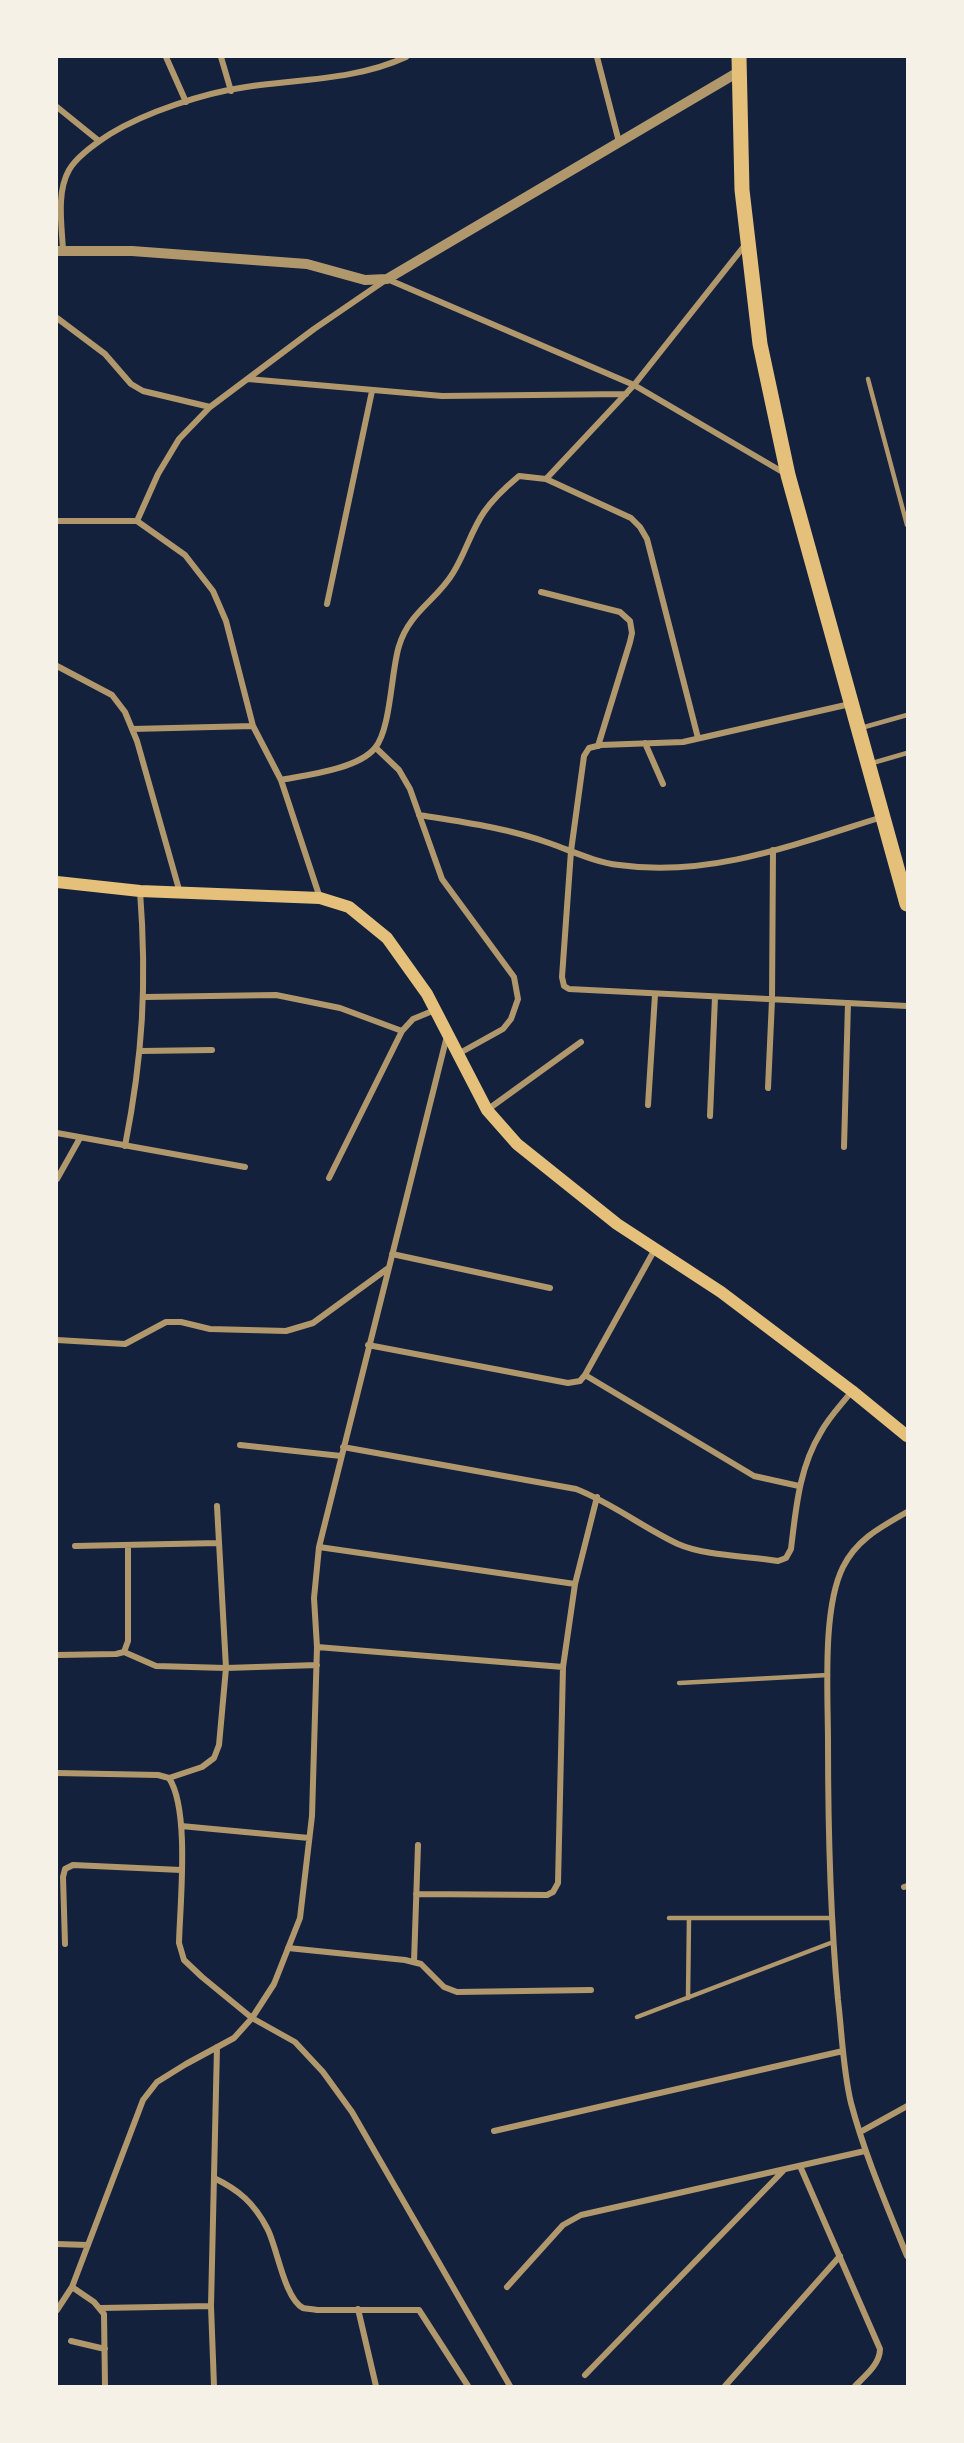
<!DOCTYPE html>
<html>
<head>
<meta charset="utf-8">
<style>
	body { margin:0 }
	#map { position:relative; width:964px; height:2443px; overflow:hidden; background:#14213d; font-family:Overpass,sans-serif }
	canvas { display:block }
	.frame { position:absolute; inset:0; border:58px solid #f6f1e7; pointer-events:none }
</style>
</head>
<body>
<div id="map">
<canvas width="964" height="2443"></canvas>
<div class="frame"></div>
</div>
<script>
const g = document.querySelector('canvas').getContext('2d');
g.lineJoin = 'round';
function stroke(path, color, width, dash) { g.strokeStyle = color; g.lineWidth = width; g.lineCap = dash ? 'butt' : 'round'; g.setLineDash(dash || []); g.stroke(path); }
const service = new Path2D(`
	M868,379L907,525
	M861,728L907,715
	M869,764L907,753
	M679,1683L828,1675
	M669,1918H831
	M688,1998L689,1918
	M637,2017L833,1942`);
const minor = new Path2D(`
	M166,57L186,102
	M221,57L231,91
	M597,57L619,142
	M57,107L99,141
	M63,251C62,226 56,193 69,170C77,156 96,143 110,134C146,112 204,93 246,87C300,79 356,80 406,57
	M57,318L105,354L131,384L143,391L210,407
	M248,379L442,396L626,394
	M546,479L634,385L745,245
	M57,521H137L185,555L213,591L226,621L253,726L281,780L320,898
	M137,521L158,474L179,439L210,407L314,329L387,279L634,385L786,474
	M541,592L620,612L630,621L632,633L630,642L598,746
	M327,604L372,391
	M57,666L112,695L125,712L137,741L180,893
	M850,704L683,742L601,745L589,748L584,756L571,851L562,977L564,986L569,989L907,1006
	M132,729L253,726
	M645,743L663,784
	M376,748L399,770L410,789L442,879L514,977L518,999L511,1019L503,1029L458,1054
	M281,780C307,775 358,769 375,748C391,729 391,671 399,646C409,612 437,600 453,573C465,554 471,531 484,512C493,499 507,486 519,476L546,479L631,518L640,527L647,539L698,738
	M419,815C463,822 507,828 549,843C572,851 594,862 619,865C710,878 796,844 882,817
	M145,997L276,995L340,1008L402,1031
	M141,1051L212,1050
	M768,1088L772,1000L773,850
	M648,1105L655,995
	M487,1110L581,1042
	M710,1116L715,997
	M57,1133L245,1167
	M125,1146C143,1055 147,983 140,891
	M844,1147L848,1003
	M329,1178L402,1031L413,1019L435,1010
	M57,1179L80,1138
	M392,1254L550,1288
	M57,1340L125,1344L166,1322H181L210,1329L286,1331L313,1323L387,1269
	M368,1345L568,1383L580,1381L585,1375L655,1249
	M585,1375L754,1476L799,1486
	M240,1445L341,1456
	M343,1447L576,1489C612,1503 642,1527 678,1544C705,1556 747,1556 778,1561L786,1558L791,1549C796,1508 799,1468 821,1432C829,1417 842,1404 852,1391
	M907,1512C881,1527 857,1539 843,1567C822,1609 828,1694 828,1742C828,1828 830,1914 838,2000C842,2034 843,2070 851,2103C865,2156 887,2206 907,2256
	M75,1546L219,1543
	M319,1547L575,1584
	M317,1647L563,1667
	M124,1652L156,1666L226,1668L317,1665
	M57,1655L116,1654L124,1652L128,1641V1545
	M57,1773L158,1775L169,1778C190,1810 180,1903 179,1943L184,1960L202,1977L252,2018L295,2042L323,2072L352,2112L510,2386
	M169,1778L202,1767L214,1758L219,1745L226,1668L217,1506
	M181,1826L309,1838
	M904,1887L907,1886
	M416,1894L547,1895L553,1892L558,1883L563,1667L575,1584L597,1497
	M65,1944L63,1877L65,1869L73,1865L181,1870
	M288,1948L405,1960L421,1964L444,1987L457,1992L591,1990
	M414,1962L418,1845
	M494,2131L843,2051
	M860,2132L907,2106
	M800,2166L880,2349C880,2364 865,2376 855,2386
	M214,2178C239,2190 254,2203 267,2228C277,2246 284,2298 303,2308C307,2309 313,2309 317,2310H419L468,2386
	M57,2244L88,2245
	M72,2287L94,2302L104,2314L105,2386
	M507,2287L563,2225L581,2215L865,2151
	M101,2308L211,2306
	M358,2309L376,2386
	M57,2310L72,2287L143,2100L157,2082L186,2064L234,2038L252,2018L274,1984L300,1918L312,1816L317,1647L314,1598L319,1547L447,1036
	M71,2341L105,2349
	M585,2375L783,2171
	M214,2386L211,2306L217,2047
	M725,2386L840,2256`);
const tertiary = new Path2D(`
	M57,251H132L307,264L365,280L387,279L740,71`);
const secondary = new Path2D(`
	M57,882L140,891L320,898L349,907L387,938L427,994L487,1110L517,1144L617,1224L721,1292L852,1391L907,1436`);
const primary = new Path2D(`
	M739,57L742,190L760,344L788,475L907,904`);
stroke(service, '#b1986c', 4.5);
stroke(minor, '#b1986c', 6);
stroke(tertiary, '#b1986c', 10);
stroke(secondary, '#e5c07b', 12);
stroke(primary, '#e5c07b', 15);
</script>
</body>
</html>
